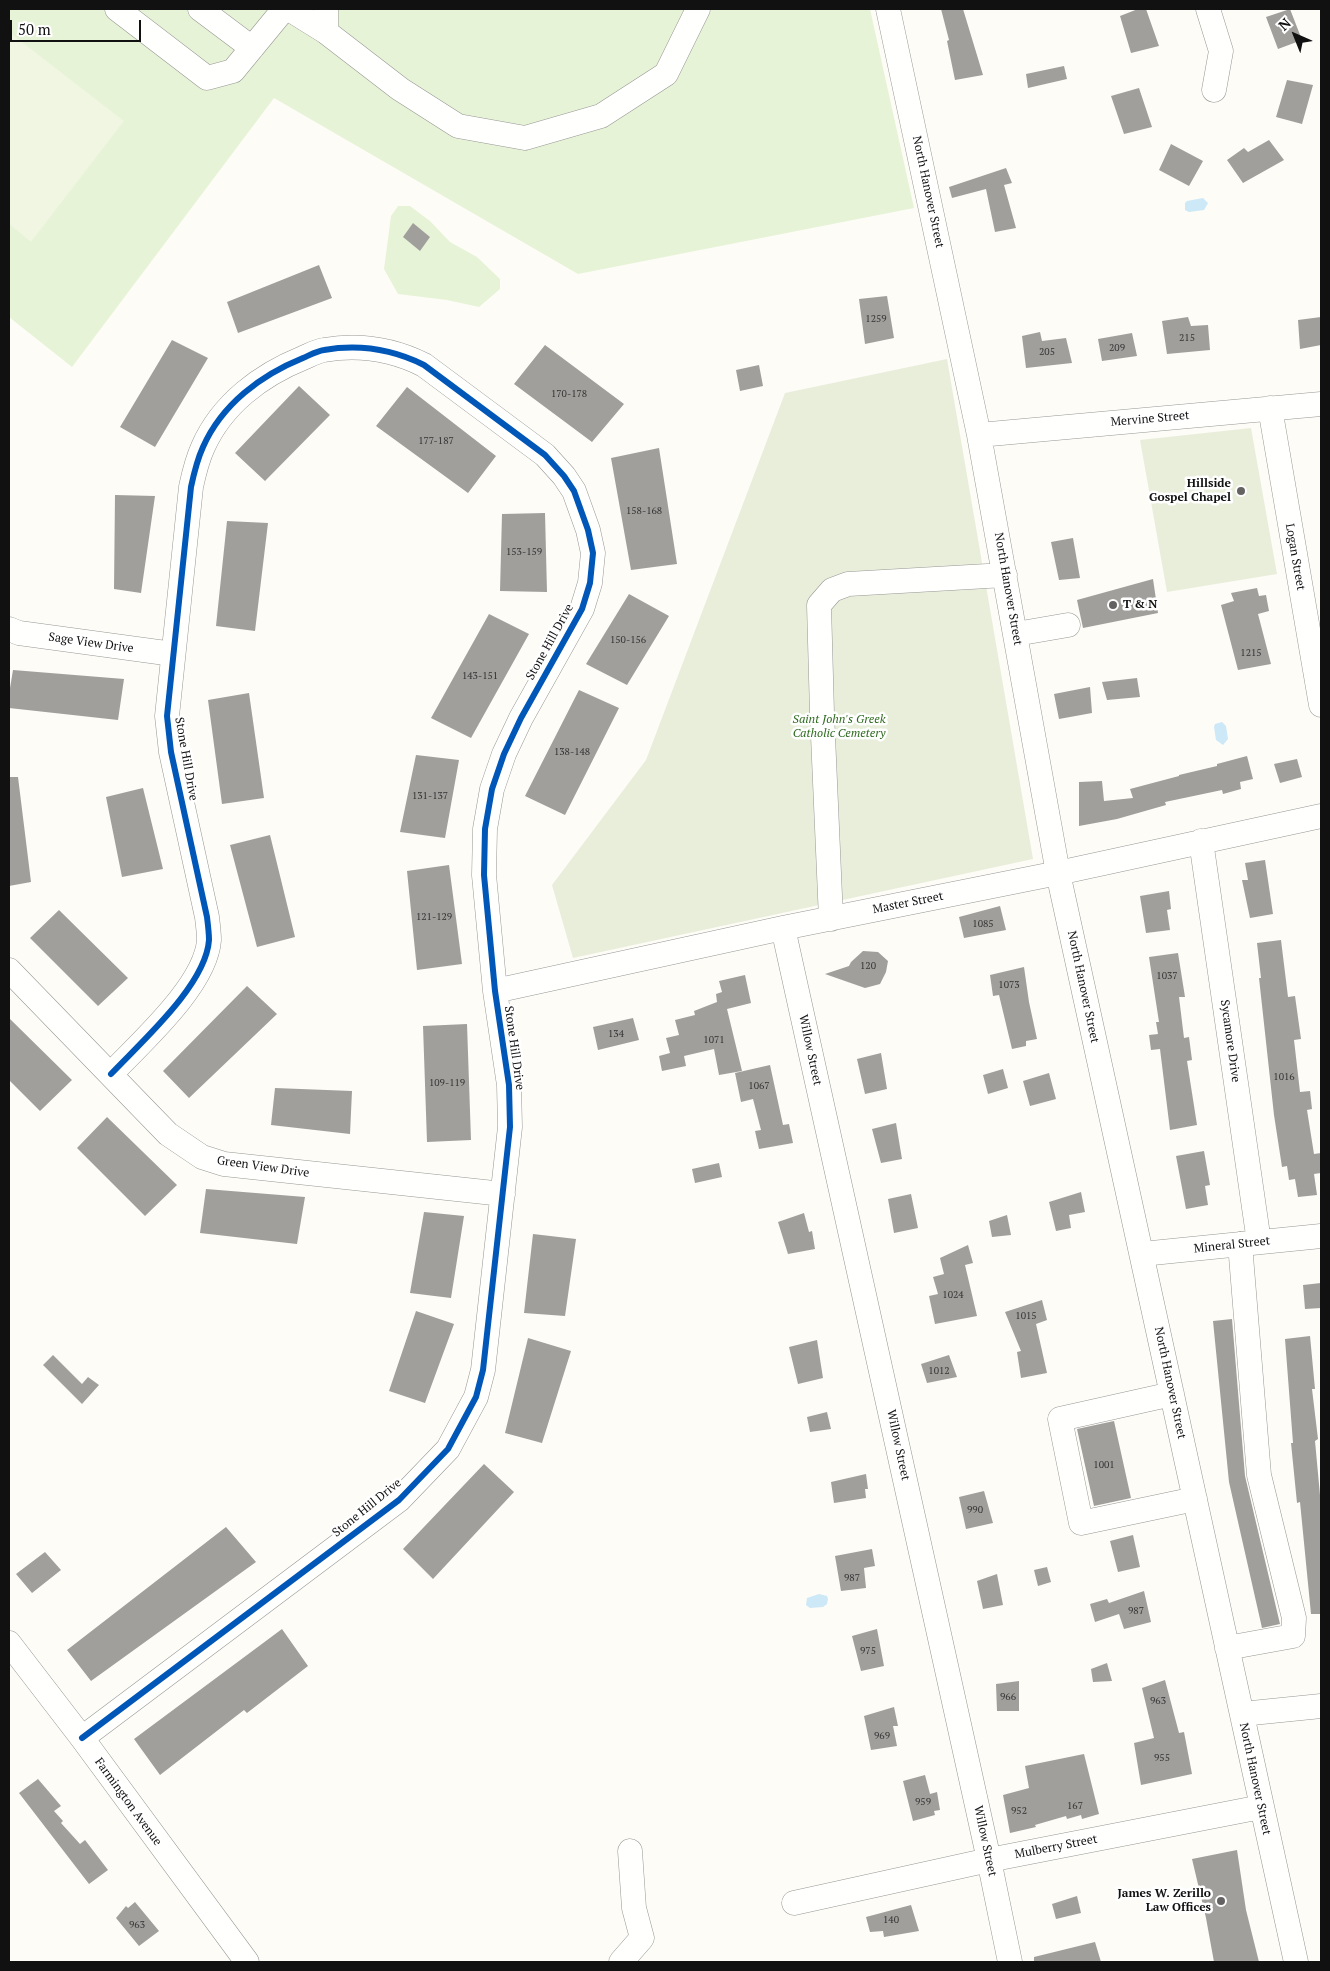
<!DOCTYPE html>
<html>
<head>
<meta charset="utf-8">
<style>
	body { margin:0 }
	#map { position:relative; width:1330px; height:1971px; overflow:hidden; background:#fdfcf7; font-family:"PT Serif",serif }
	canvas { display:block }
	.frame { position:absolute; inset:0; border:10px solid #111; pointer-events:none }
	.north { position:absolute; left:1270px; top:10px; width:50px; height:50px; -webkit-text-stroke:4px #fff; paint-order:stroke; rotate:316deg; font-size:14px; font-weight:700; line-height:20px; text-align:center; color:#111 }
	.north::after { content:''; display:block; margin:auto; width:18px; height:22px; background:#111; clip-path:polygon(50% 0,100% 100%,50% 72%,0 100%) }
	.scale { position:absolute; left:10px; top:20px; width:131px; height:22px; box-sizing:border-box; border:2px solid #111; border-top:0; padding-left:6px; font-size:15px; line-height:18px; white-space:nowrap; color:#111; -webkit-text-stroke:4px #fff; paint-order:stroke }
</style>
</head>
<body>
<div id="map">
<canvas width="1330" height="1971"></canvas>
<div class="frame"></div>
<div class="north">N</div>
<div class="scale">50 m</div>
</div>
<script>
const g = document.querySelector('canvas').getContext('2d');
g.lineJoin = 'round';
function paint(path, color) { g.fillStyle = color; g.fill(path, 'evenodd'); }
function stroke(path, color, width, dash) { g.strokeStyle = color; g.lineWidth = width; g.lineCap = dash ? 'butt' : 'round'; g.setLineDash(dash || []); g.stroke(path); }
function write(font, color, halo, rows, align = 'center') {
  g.font = font + ' "PT Serif",serif'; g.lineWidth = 5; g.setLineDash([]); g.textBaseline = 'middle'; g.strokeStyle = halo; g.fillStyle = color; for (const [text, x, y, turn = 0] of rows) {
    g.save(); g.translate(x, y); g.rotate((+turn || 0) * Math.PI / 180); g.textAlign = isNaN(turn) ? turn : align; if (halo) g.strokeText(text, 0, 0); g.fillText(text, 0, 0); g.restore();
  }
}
const green = new Path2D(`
	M9,9H870L914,208L578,274L274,98L72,367L9,317Z
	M398,206H410L430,221L450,242L477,257L500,279V289L479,307L447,300L398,294L384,269L391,216Z`);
const cemetery = new Path2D(`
	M947,359L1033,859L573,958L552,885L646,760L785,393Z
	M1251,428L1277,574L1167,592L1140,440Z`);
const pitch = new Path2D(`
	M9,32L124,121L31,242L9,224Z`);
const water = new Path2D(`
	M1203,198L1208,203L1204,210L1189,212L1185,210V203L1187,201Z
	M1222,722L1226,726L1228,739L1223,745L1216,740L1214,727L1215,724Z
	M819,1594L827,1596L828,1599L827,1604L823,1607L810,1608L806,1605L807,1598Z`);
const building = new Path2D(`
	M941,9H963L983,75L955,80L947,41L949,40Z
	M1138,9H1146L1159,46L1131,53L1120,16Z
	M1290,9L1302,40L1278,49L1266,17Z
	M1064,66L1067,79L1028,88L1026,74Z
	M1287,80L1313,85L1302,124L1276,117Z
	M1139,88L1152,127L1124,134L1111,96Z
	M1269,140L1284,160L1243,183L1227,160L1244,148L1248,152Z
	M1171,144L1203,161L1189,186L1159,170Z
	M1006,168L1012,183L1004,185L1016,228L995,232L986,189L952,198L949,187Z
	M413,223L430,237L420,251L403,237Z
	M319,265L332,298L238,333L227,302Z
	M887,296L894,338L865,344L859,299Z
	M1188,317L1191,326L1208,325L1210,350L1167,354L1162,321Z
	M1321,317V345L1300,349L1298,320Z
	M1040,332L1042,341L1066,338L1072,363L1026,368L1022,336Z
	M1132,333L1137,356L1102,361L1098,339Z
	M172,340L208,358L155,447L120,427Z
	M545,345L624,404L592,442L514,384Z
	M759,365L763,386L740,391L736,370Z
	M299,386L330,415L265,481L235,453Z
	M407,387L496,456L468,493L376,426Z
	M659,448L677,564L631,570L611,458Z
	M115,495L155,496L141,593L114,589Z
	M545,513L547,592L500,591L502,514Z
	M227,521L268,523L255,631L216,626Z
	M1073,538L1080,578L1059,580L1051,542Z
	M1153,579L1158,613L1083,628L1077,600Z
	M1257,588L1259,596L1266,595L1269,611L1258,614L1271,664L1238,670L1221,605L1234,601L1231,593Z
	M629,594L669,616L627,685L586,664Z
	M489,614L529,634L471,738L431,718Z
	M13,670L124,679L118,720L9,708V694Z
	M1137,678L1140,697L1107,700L1102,682Z
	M1090,687L1092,713L1059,719L1054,694Z
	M579,690L619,708L565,815L525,796Z
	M249,693L264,798L222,804L208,700Z
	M416,755L459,760L445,838L400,832Z
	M1247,756L1253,779L1240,782L1241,789L1223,794L1222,790L1165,802L1166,805L1117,819L1079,826V782L1102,781L1104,801L1133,798L1130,789L1179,776V775L1217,766V764Z
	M1297,759L1302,777L1280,783L1274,764Z
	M9,777H18L31,882L9,886Z
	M143,788L163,869L122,877L106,797Z
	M270,835L295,937L257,947L230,845Z
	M1265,860L1273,914L1250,918L1242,880H1248L1245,863Z
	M449,865L462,964L417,970L407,871Z
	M1169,891L1171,909L1167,910L1170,930L1146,933L1140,896Z
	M1000,906L1006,930L964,938L959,917Z
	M59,910L128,978L98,1006L30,938Z
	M1281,940L1288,997L1295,996L1301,1039L1294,1040L1300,1092L1310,1091L1312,1109L1307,1110L1314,1154L1321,1153V1173L1314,1174L1317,1195L1298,1197L1295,1179L1289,1180L1287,1166L1282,1167L1274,1115L1259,978H1261L1257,943Z
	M863,951L878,952L888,961L886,972L880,984L865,988L825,974L849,966L851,962Z
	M1178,953L1185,997H1179L1184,1038L1189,1037L1192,1060L1187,1061L1197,1125L1170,1130L1160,1049L1151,1050L1149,1035L1158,1034L1156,1022H1159L1149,957Z
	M1024,967L1029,1002L1037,1039L1026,1041V1046L1012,1049L999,995L993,996L990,975Z
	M745,975L751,1003L727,1009L742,1071L719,1075L714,1049L684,1056L686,1066L662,1071L659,1056L670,1053L666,1038L679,1035L675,1020L695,1015L694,1011L717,1002L716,994L722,992L719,981Z
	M247,986L277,1014L189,1098L163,1071Z
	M9,1018L72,1080L40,1111L9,1080Z
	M633,1018L639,1040L598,1050L593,1027Z
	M467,1024L471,1140L427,1142L423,1026Z
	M881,1053L887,1089L865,1094L857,1059Z
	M770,1065L783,1125L789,1124L793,1143L759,1149L755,1131L761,1130L753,1099L741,1102L735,1073Z
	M1003,1069L1008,1088L988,1094L983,1075Z
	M1049,1073L1056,1099L1030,1106L1023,1081Z
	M275,1088L352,1091L350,1134L271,1125Z
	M107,1117L177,1185L145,1216L77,1148Z
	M896,1123L902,1159L881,1163L872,1129Z
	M1204,1151L1210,1185L1205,1186L1208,1205L1186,1209L1176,1156Z
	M719,1163L722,1177L695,1183L692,1169Z
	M206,1189L305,1197L297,1244L200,1233Z
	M1081,1192L1085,1212L1069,1215L1071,1228L1056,1231L1049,1202Z
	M911,1194L918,1228L894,1233L888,1199Z
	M424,1212L464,1216L451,1298L410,1293Z
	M804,1213L809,1232L812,1231L815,1249L788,1254L778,1222Z
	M1007,1215L1011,1235L992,1237L989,1221Z
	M533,1234L576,1239L565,1316L524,1313Z
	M968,1245L973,1263L965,1265L977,1316L935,1324L929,1296L938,1294L933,1277L944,1274L940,1258Z
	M1321,1283V1308L1305,1309L1303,1285Z
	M1042,1300L1047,1320L1036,1324L1047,1373L1021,1378L1017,1352L1021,1351L1005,1312Z
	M416,1311L454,1324L425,1403L389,1391Z
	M1232,1319L1245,1476L1280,1624L1262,1628L1229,1482L1213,1321Z
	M1310,1336L1315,1389H1312L1318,1439L1315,1441L1321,1506V1614H1311L1300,1502L1297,1503L1291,1443H1293L1285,1339Z
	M528,1338L571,1351L542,1443L505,1433Z
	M817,1340L823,1378L798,1384L789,1347Z
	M53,1355L82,1384L88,1377L99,1385L82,1404L43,1365Z
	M949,1355L957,1377L927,1383L921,1364Z
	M827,1412L831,1429L810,1432L807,1417Z
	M1114,1421L1131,1498L1094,1506L1077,1429Z
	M484,1464L514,1492L433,1579L403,1549Z
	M866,1474L868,1489H865L866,1498L834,1503L831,1482Z
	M984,1491L993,1523L966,1529L959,1497Z
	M226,1527L256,1562L91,1681L67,1650Z
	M1133,1535L1140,1567L1118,1572L1110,1541Z
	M872,1549L875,1566L864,1568L866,1588L841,1591L835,1556Z
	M45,1552L61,1570L32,1593L16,1574Z
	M1047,1567L1051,1582L1038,1586L1034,1570Z
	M997,1574L1003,1605L983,1609L977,1581Z
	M1144,1591L1151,1622L1124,1629L1119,1614L1095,1622L1090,1604L1107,1599L1109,1603Z
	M282,1629L308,1666L247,1713L244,1710L160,1775L134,1739Z
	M877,1629L884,1666L861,1671L852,1636Z
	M1107,1663L1112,1681L1093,1682L1091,1669Z
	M1165,1680L1179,1733L1184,1732L1192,1774L1141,1785L1134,1743L1154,1738L1142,1688Z
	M1019,1681V1711H997L996,1684Z
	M894,1707L898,1726H893L897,1746L871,1750L864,1716Z
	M1084,1754L1099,1814L1082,1819L1081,1815L1067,1819L1066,1816L1035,1825L1036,1827L1010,1833L1003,1795L1029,1788L1025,1766Z
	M925,1775L930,1794L937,1792L940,1810L934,1811L935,1815L913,1821L903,1781Z
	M38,1779L61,1806L54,1811L63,1821L61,1823L80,1844L85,1840L108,1870L89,1884L19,1793Z
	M1237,1850L1246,1910L1259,1962H1214L1206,1918L1192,1859Z
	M1077,1896L1081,1913L1056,1919L1052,1904Z
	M135,1902L159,1931L139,1946L116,1918L126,1906L128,1908Z
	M911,1905L919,1931L884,1937L883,1931L870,1932L866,1917Z
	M1095,1942L1101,1962H1034V1957Z`);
const minor = new Path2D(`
	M117,9L207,78L233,71L284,9
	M200,9L252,48
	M289,9L326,32L400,89L458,126L525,138L601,116L666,74L698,9
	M888,9L979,435L1058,873L1296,1962
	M1208,9L1221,51L1214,90
	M326,32V9
	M1270,408L1321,705
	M979,435L1321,404
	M9,629L19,633L173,654
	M1016,634L1068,625
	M1201,841L1259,1242
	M831,919L822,713L819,605L832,590L848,584L1005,575
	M783,928L989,1860L1010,1962
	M9,970L168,1134L202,1157L224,1164L503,1194
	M495,991L783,928L1058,873L1321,816
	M1142,1254L1321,1236
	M1172,1394L1060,1419L1081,1523L1195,1499
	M9,1643L82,1738L247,1962
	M1227,1648L1293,1636L1294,1618L1259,1475L1240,1244
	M1242,1714L1321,1706
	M82,1738L399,1500L448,1449L476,1397L483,1370L510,1127L509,1085L495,991L484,875L485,829L492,789L504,754L521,718L582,609L590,583L593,553L588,530L574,491L564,476L545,455L424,365C392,349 359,344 324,350C317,351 310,355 303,358C261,375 222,404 203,447C197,460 194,473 191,487L167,716L171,752L207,917C208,925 209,933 209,940C206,985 141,1042 111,1074
	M794,1903L989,1860L1261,1807
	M621,1962L642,1938L634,1908L630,1851`);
const cycleway = new Path2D(`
	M82,1738L399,1500L448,1449L476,1397L483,1370L510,1127L509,1085L495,991L484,875L485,829L492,789L504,754L521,718L582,609L590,583L593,553L588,530L574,491L564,476L545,455L424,365C392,349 359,344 324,350C317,351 310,355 303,358C261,375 222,404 203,447C197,460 194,473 191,487L167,716L171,752L207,917C208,925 209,933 209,940C206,985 141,1042 111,1074`);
const markers = [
	[1241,491,5,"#646362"],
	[1113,605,5,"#646362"],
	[1221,1901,5,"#646362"]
];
const numberNames = [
	["1259",876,319],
	["215",1187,338],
	["209",1117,348],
	["205",1047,352],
	["170-178",569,394],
	["177-187",436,441],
	["158-168",644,511],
	["153-159",524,552],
	["150-156",628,640],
	["1215",1251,653],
	["143-151",480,676],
	["138-148",572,752],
	["131-137",430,796],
	["121-129",434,917],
	["1085",983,924],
	["120",868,966],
	["1037",1167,976],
	["1073",1009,985],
	["134",616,1034],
	["1071",714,1040],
	["1016",1284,1077],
	["109-119",447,1083],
	["1067",759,1086],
	["1024",953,1295],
	["1015",1026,1316],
	["1012",939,1371],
	["1001",1104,1465],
	["990",975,1510],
	["987",852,1578],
	["987",1136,1611],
	["975",868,1651],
	["966",1008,1697],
	["963",1158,1701],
	["969",882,1736],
	["955",1162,1758],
	["959",923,1802],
	["167",1075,1806],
	["952",1019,1811],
	["140",891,1920],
	["963",137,1925]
];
const streetNames = [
	["North Hanover Street",928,192,78],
	["Mervine Street",1150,419,-5],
	["Logan Street",1295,557,80],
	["North Hanover Street",1008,589,80],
	["Stone Hill Drive",550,642,-61],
	["Sage View Drive",91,643,8],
	["Stone Hill Drive",186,759,80],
	["Master Street",908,903,-11],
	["North Hanover Street",1083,987,78],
	["Sycamore Drive",1230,1041,82],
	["Stone Hill Drive",514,1048,82],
	["Willow Street",810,1050,78],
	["Green View Drive",263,1167,8],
	["Mineral Street",1232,1245,-6],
	["North Hanover Street",1170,1383,78],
	["Willow Street",898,1445,78],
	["Stone Hill Drive",367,1508,-39],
	["North Hanover Street",1255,1779,78],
	["Farmington Avenue",128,1802,54],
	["Willow Street",985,1841,78],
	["Mulberry Street",1056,1847,-11]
];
const poiNames = [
	["Hillside",1231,484],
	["Gospel Chapel",1231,498],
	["T & N",1123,605,"left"],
	["James W. Zerillo",1211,1894],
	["Law Offices",1211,1908]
];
const parkNames = [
	["Saint John's Greek",839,720],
	["Catholic Cemetery",839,734]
];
paint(green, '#e7f3d7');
paint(cemetery, '#e9eedb');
paint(pitch, '#f0f6e1');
paint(water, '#cde8f7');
paint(building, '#a19f9c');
stroke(minor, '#979795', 25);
stroke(minor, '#fffffe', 24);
stroke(cycleway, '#0057b8', 6);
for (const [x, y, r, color] of markers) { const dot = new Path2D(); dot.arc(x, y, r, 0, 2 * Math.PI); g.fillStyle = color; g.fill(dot); stroke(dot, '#fff', 2); }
write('10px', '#353434', null, numberNames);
write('12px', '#111', '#fff', streetNames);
write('bold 12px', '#111', '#fff', poiNames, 'right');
write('italic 12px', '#2f6b1f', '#fff', parkNames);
</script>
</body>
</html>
